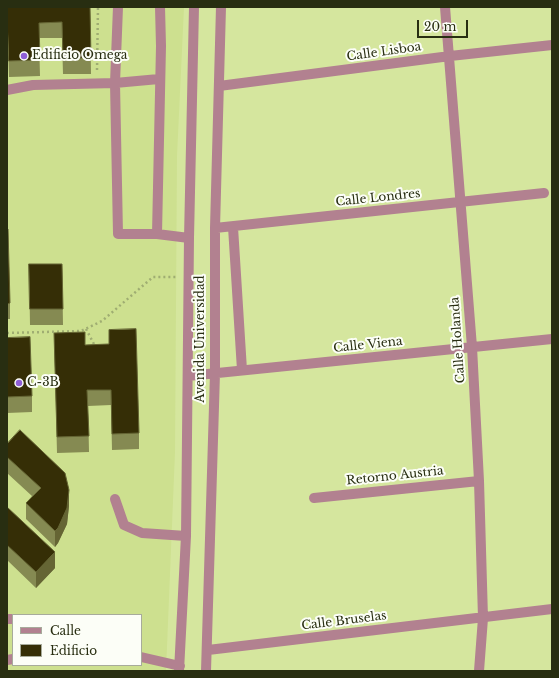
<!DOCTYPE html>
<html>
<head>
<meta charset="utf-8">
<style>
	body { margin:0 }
	#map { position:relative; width:559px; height:678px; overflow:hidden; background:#d5e69e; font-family:"Libre Baskerville",serif }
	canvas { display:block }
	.frame { position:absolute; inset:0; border:8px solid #282e11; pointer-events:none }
	.legend { position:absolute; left:12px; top:614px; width:130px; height:52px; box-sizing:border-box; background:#fcfef7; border:1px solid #a7ab9b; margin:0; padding:5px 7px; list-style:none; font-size:12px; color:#282e11 }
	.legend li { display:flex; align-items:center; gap:8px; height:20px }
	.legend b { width:20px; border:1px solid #a7ab9b }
	.scale { position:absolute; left:417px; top:20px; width:51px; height:18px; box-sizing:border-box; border:2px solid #282e11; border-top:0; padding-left:5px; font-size:12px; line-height:14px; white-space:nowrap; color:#282e11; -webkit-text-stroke:3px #fcfef7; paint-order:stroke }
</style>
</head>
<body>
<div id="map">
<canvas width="559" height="678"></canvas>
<div class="frame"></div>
<ul class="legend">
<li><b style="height:5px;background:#b28190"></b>Calle</li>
<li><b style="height:11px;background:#352e06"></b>Edificio</li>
</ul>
<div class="scale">20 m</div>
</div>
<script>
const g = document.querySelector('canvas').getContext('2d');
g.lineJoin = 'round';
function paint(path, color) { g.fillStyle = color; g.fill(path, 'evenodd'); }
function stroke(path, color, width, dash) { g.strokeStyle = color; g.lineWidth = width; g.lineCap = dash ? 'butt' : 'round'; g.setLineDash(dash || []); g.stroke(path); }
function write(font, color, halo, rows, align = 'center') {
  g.font = font + ' "Libre Baskerville",serif'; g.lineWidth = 4; g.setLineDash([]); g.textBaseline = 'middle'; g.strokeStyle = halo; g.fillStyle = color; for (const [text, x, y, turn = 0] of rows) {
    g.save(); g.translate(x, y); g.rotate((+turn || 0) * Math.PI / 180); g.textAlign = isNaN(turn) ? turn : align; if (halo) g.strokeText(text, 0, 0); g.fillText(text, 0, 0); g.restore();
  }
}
const built = new Path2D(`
	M7,7H184L177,156L175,452L166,671H7ZM13,615H141V665H13Z`);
const path = new Path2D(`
	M97,70L98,7
	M86,329L95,346
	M7,333L81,331L102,321L153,277H176`);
const minor = new Path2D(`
	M118,7L115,83L118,234H157L161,46L160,7
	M445,7L472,347L479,481L483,618L479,671
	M219,86L450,56L552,45
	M7,90L33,85L115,83L159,79
	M233,227L242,370
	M215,228L544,193
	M157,234L189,238
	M188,376L552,339
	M314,498L479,481
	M115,499L124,525L142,533L186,536
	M7,619H13
	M208,650L552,609
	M141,657L180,666
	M7,660L13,659
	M179,671L186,536L189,238L194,7
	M206,671L215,373V228L221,7`);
const wall = new Path2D(`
	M7,7H90L91,74H63L62,38H39L40,76L9,77Z
	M7,229L10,303V319H7Z
	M29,264H62L63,325H30Z
	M109,330L139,433V449L112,450L111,405L88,406L89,452L57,453L54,333L85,345L109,344Z
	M7,338L32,396V412L7,413Z
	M7,444L69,506L67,524L58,543L55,547L26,519V503L32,496L7,473Z
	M7,507L55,568L36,588L7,560Z`);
const shadedWall = new Path2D(`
	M69,490V506L67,524L58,543L55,547V531Z
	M55,552V568L36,588V572Z`);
const building = new Path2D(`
	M7,7H90L91,58H63L62,22L39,23L40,60L9,61Z
	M7,229H8L10,303L7,304Z
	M29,264H62L63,309H30Z
	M136,329L139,433L112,434L111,390H87L89,436L57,437L54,333L85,332V345L109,344V330Z
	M30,337L32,396L7,397V338Z
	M20,430L65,473L69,490L67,508L58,528L55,531L26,503L41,488L7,457V444Z
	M7,507L55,552L36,572L7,545Z`);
const markers = [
	[24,56,4,"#8f5ed7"],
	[19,383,4,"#8f5ed7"]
];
const streetNames = [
	["Calle Lisboa",384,52,-8],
	["Calle Londres",378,198,-6],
	["Avenida Universidad",201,339,-90],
	["Calle Holanda",458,340,-94],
	["Calle Viena",368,345,-6],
	["Retorno Austria",395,476,-6],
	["Calle Bruselas",344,621,-7]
];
const poiNames = [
	["Edificio Omega",32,56],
	["C-3B",27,383]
];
paint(built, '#cde08f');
stroke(path, '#9fad72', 2.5, [2, 3]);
stroke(minor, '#b28190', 10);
paint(wall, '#858a52');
paint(shadedWall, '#656534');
paint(building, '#352e06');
stroke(building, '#656534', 1);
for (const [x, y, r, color] of markers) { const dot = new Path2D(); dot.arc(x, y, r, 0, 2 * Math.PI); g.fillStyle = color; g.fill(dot); stroke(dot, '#fcfef7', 1.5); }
write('12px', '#282e11', '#fcfef7', streetNames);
write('12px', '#282e11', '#fcfef7', poiNames, 'left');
</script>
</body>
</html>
